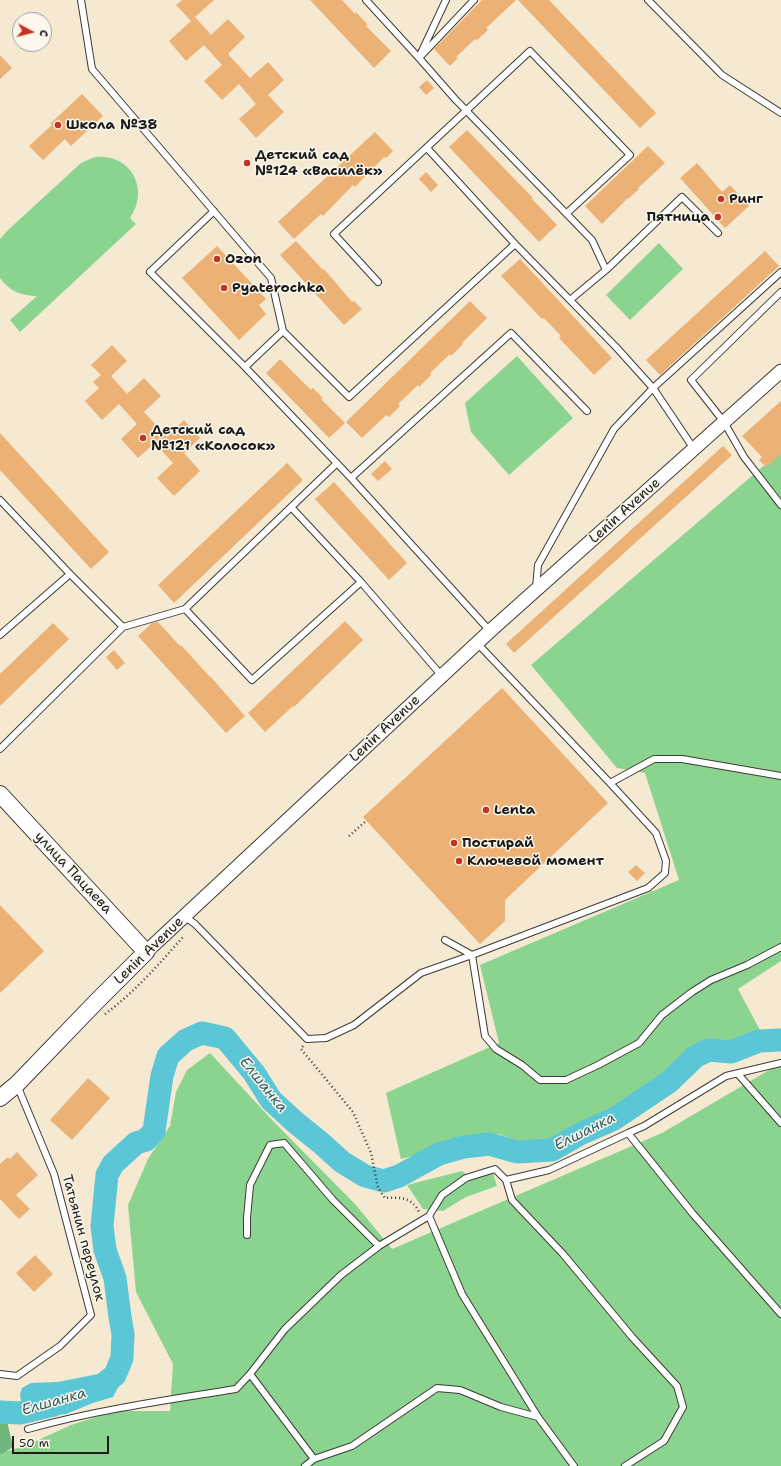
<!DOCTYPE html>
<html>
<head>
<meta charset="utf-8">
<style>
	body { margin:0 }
	#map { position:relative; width:781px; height:1466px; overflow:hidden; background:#f5e9d2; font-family:"Shantell Sans",sans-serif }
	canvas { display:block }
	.north { position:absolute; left:12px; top:12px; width:40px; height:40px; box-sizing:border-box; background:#fbf7ec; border:1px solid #a29f99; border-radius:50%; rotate:97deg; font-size:11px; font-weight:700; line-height:16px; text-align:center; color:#1c1c1c }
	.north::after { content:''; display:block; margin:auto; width:14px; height:18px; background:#c8321e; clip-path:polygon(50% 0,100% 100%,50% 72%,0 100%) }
	.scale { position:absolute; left:12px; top:1436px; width:97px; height:18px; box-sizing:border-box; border:2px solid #1c1c1c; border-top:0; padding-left:5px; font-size:12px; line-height:14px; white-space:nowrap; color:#1c1c1c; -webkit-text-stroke:3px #fbf7ec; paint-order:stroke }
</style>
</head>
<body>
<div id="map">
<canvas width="781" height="1466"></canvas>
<div class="north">С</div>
<div class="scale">50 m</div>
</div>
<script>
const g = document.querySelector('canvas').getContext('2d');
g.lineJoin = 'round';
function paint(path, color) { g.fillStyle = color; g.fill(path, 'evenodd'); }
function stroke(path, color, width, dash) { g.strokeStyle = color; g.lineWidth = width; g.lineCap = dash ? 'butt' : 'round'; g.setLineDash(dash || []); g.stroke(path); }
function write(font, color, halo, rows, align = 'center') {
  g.font = font + ' "Shantell Sans",sans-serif'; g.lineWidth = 3; g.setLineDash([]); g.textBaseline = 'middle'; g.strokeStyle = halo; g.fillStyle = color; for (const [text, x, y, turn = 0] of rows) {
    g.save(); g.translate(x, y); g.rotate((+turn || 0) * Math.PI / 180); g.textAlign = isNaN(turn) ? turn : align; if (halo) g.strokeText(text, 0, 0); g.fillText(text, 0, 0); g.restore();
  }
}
const green = new Path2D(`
	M95,157C131,153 150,189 130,218L136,224L20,332L10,320L37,296C22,296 9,291 0,278V239L7,231L81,163Z
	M659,243L683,269L630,320L606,295Z
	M517,356L573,418L509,475L471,432L465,403Z
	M781,451V961L738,989L761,1032L537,1148L498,1134L401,1159L386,1093L499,1043L480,965L679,880L645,773L617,768L531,665Z
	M210,1053L274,1122L355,1204L392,1249L662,1133L781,1063V1466H0V1453L25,1446L71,1425L115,1411H170L173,1364L136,1292L128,1205L148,1159L170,1126L176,1092L187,1070Z
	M462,1171L466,1174L493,1173L497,1186L466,1197L443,1211L423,1209L407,1185Z`);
const forest = new Path2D(`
	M0,1404H3L13,1447L2,1454L0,1453Z`);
const water = new Path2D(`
	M116,1364H120L125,1374L113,1397L93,1403L66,1414L49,1416L37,1420L25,1421L20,1395L22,1388L31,1383L58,1382L103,1373L107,1368Z`);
const river = new Path2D(`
	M100,1387L115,1375L122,1358L123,1334L120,1317L115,1278L105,1250L102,1226L107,1175L113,1164L136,1143L146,1140L154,1131L162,1076L168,1056L186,1040L202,1033L225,1038L254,1073L271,1100L295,1122L321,1143L342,1162L365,1176L384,1181L399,1176L439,1154L464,1147L489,1144L517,1152L552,1150L580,1134L614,1119L669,1082L696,1056L709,1050L731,1052L759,1041L781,1040
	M0,1412L20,1413L54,1405`);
const building = new Path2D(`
	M182,0H214L195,17L211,35L228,19L245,37L228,54L250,78L268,62L284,80L268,95L284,112L256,138L239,119L256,104L239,84L222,100L204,81L222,65L204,45L186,61L169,41L191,21L176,5Z
	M310,0H342L355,14L356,12L367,24L366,26L391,51L374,68Z
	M482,0H516L486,28L488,30L477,40L475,39L456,57L458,58L450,66L434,49Z
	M518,0H549L656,113L640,128Z
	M0,55L12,68L0,79Z
	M427,80L434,88L426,95L419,87Z
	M82,94L103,116L71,146L65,139L43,160L29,146L52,125L50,124Z
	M467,130L533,198L532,199L557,225L539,242L449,147Z
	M375,132L393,151L386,158L384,157L355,187L353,185L323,216L321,214L294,239L278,222Z
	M648,146L665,163L638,188L639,189L628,199V198L602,224L585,206Z
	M697,163L722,192L730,185L749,206L725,228L680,178Z
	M426,172L438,185L431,192L419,179Z
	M296,241L323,270L324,269L352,302L354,301L362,309L344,325L280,255Z
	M217,246L266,299L259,305L266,314L239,340L182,278Z
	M765,251L779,266L660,375L646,360Z
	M520,259L612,358L594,375L559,338L561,336L544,318L542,319L501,276Z
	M470,301L487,318L462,343L463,344L451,356L450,354L430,373L431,375L419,387L418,385L398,404L400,406L389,417L386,415L362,438L346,422Z
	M112,345L127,361L111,376L127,394L144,378L161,396L144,412L167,437L184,420L200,438L184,453L200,471L174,496L157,478L173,463L155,443L138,458L121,439L137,424L119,404L102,420L85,401L99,388L93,382L101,375L91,365Z
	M280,359L311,390L313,388L323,398L321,399L345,423L329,438L266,373Z
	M781,401V454L766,467L759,460L762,457L742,436Z
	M0,433L109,552L91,569L0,470Z
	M723,446L732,455L514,653L506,644Z
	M385,461L392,469L378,481L371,474Z
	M287,463L303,480L174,603L158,585Z
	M334,482L407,563L389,580L315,499Z
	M345,621L363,640L294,707L293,706L265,732L248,713Z
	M158,622L180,646L181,645L210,677V676L245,716L226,733L138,636L152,623Z
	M53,623L69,639L0,706V674Z
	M114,650L125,663L117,670L106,657Z
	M502,688L608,803L505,900V921L480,944L363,817Z
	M636,865L645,873L637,881L628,872Z
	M0,905L44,951L0,993Z
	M88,1078L110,1098L72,1140L50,1120Z
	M17,1152L38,1175L16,1195L30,1209L19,1219L0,1199V1164L8,1157L10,1159Z
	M35,1255L53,1274L34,1292L16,1273Z`);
const path = new Path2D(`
	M349,836L366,821
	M105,1014C135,992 159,964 184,936
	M303,1046L301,1049L353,1112L371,1153L378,1188L385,1198C399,1197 412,1197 419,1212`);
const service = new Path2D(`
	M81,0L92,69L271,278L283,331L349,397L515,244
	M366,0L419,58L455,99L592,240L606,270
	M648,0L722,75L781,113
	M421,53L446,0
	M419,58L474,0
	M427,148L515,244L616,347L653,388L694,449
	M214,211L150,272L245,367
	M378,282L334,234L530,51L630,155L567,213
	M781,292L691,380L724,422L744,457L781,505
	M570,300L606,270L682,197L718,233
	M283,331L245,367L351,478L490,631
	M351,478L511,333L587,411
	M0,500L70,574L123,627
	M291,507L361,582L442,676
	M536,588L538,565L614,429L653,388L781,272
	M185,609L337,463
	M0,635L70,574
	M0,749L123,627L185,609L252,680L361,582
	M610,783L654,759H682L781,776
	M184,916L195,924L307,1039L326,1038L354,1025L421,973L472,955L648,888L665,873L666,861L656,833L610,783L477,643
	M445,940L472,955L485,1036L496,1049L522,1065L540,1080H566L598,1065L639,1043L662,1015L692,992L711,980L747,965L781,947
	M738,1074L781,1123
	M628,1133L693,1214L781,1314
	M506,1180L512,1200L563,1254L632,1337L677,1386L683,1407L664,1441L625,1466
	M429,1216L462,1294L538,1417L574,1466
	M247,1235V1218L250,1185L270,1145L284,1143L333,1200L379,1246
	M0,1374L17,1376L60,1346L91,1315L54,1174L17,1085
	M28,1429C96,1410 166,1400 236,1389L250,1374
	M314,1459L250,1374L285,1329L341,1275L379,1246L429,1216L442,1195L466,1178L495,1169L506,1180L549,1170L628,1133L644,1126L726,1076L781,1063
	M305,1466L314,1459L352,1446L437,1388L460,1390L501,1407L538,1417`);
const minor = new Path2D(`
	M146,952L490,631L781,371`);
const tertiary = new Path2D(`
	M0,794L146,952L96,1002L17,1084L0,1098`);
const markers = [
	[58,125,4,"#c8321e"],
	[247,163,4,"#c8321e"],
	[721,199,4,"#c8321e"],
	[718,217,4,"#c8321e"],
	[217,259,4,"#c8321e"],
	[224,288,4,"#c8321e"],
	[143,438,4,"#c8321e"],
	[486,810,4,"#c8321e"],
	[454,843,4,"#c8321e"],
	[459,861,4,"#c8321e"]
];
const poiNames = [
	["Школа №38",66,125],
	["Детский сад",255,155],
	["№124 «Василёк»",255,171],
	["Ринг",729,199],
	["Пятница",710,217,"right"],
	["Ozon",225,259],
	["Pyaterochka",232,288],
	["Детский сад",151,430],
	["№121 «Колосок»",151,446],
	["Lenta",494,810],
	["Постирай",462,843],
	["Ключевой момент",467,861]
];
const streetNames = [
	["Lenin Avenue",625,511,-42],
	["Lenin Avenue",385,729,-43],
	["улица Пацаева",73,873,47],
	["Lenin Avenue",149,951,-44],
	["Татьянин переулок",83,1238,75]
];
const waterNames = [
	["Елшанка",263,1085,51],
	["Елшанка",585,1132,-27],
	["Елшанка",54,1402,-16]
];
paint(green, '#8bd490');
paint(forest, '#70b67a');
paint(water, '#5bc6d5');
stroke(river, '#5bc6d5', 23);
paint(building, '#ebb175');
stroke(service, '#3d3b37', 8);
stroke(minor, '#3d3b37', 15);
stroke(tertiary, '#3d3b37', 18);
stroke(path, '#3d3b37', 2.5, [1, 3]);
stroke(service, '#fff', 6);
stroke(minor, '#fff', 13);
stroke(tertiary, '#fff', 16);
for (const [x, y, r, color] of markers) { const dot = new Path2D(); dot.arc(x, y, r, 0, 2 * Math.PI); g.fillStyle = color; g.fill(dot); stroke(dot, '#fbf7ec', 1.5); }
write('bold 14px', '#1c1c1c', '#fbf7ec', poiNames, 'left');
write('14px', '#1c1c1c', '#fbf7ec', streetNames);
write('italic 15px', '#356066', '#fbf7ec', waterNames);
</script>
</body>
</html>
